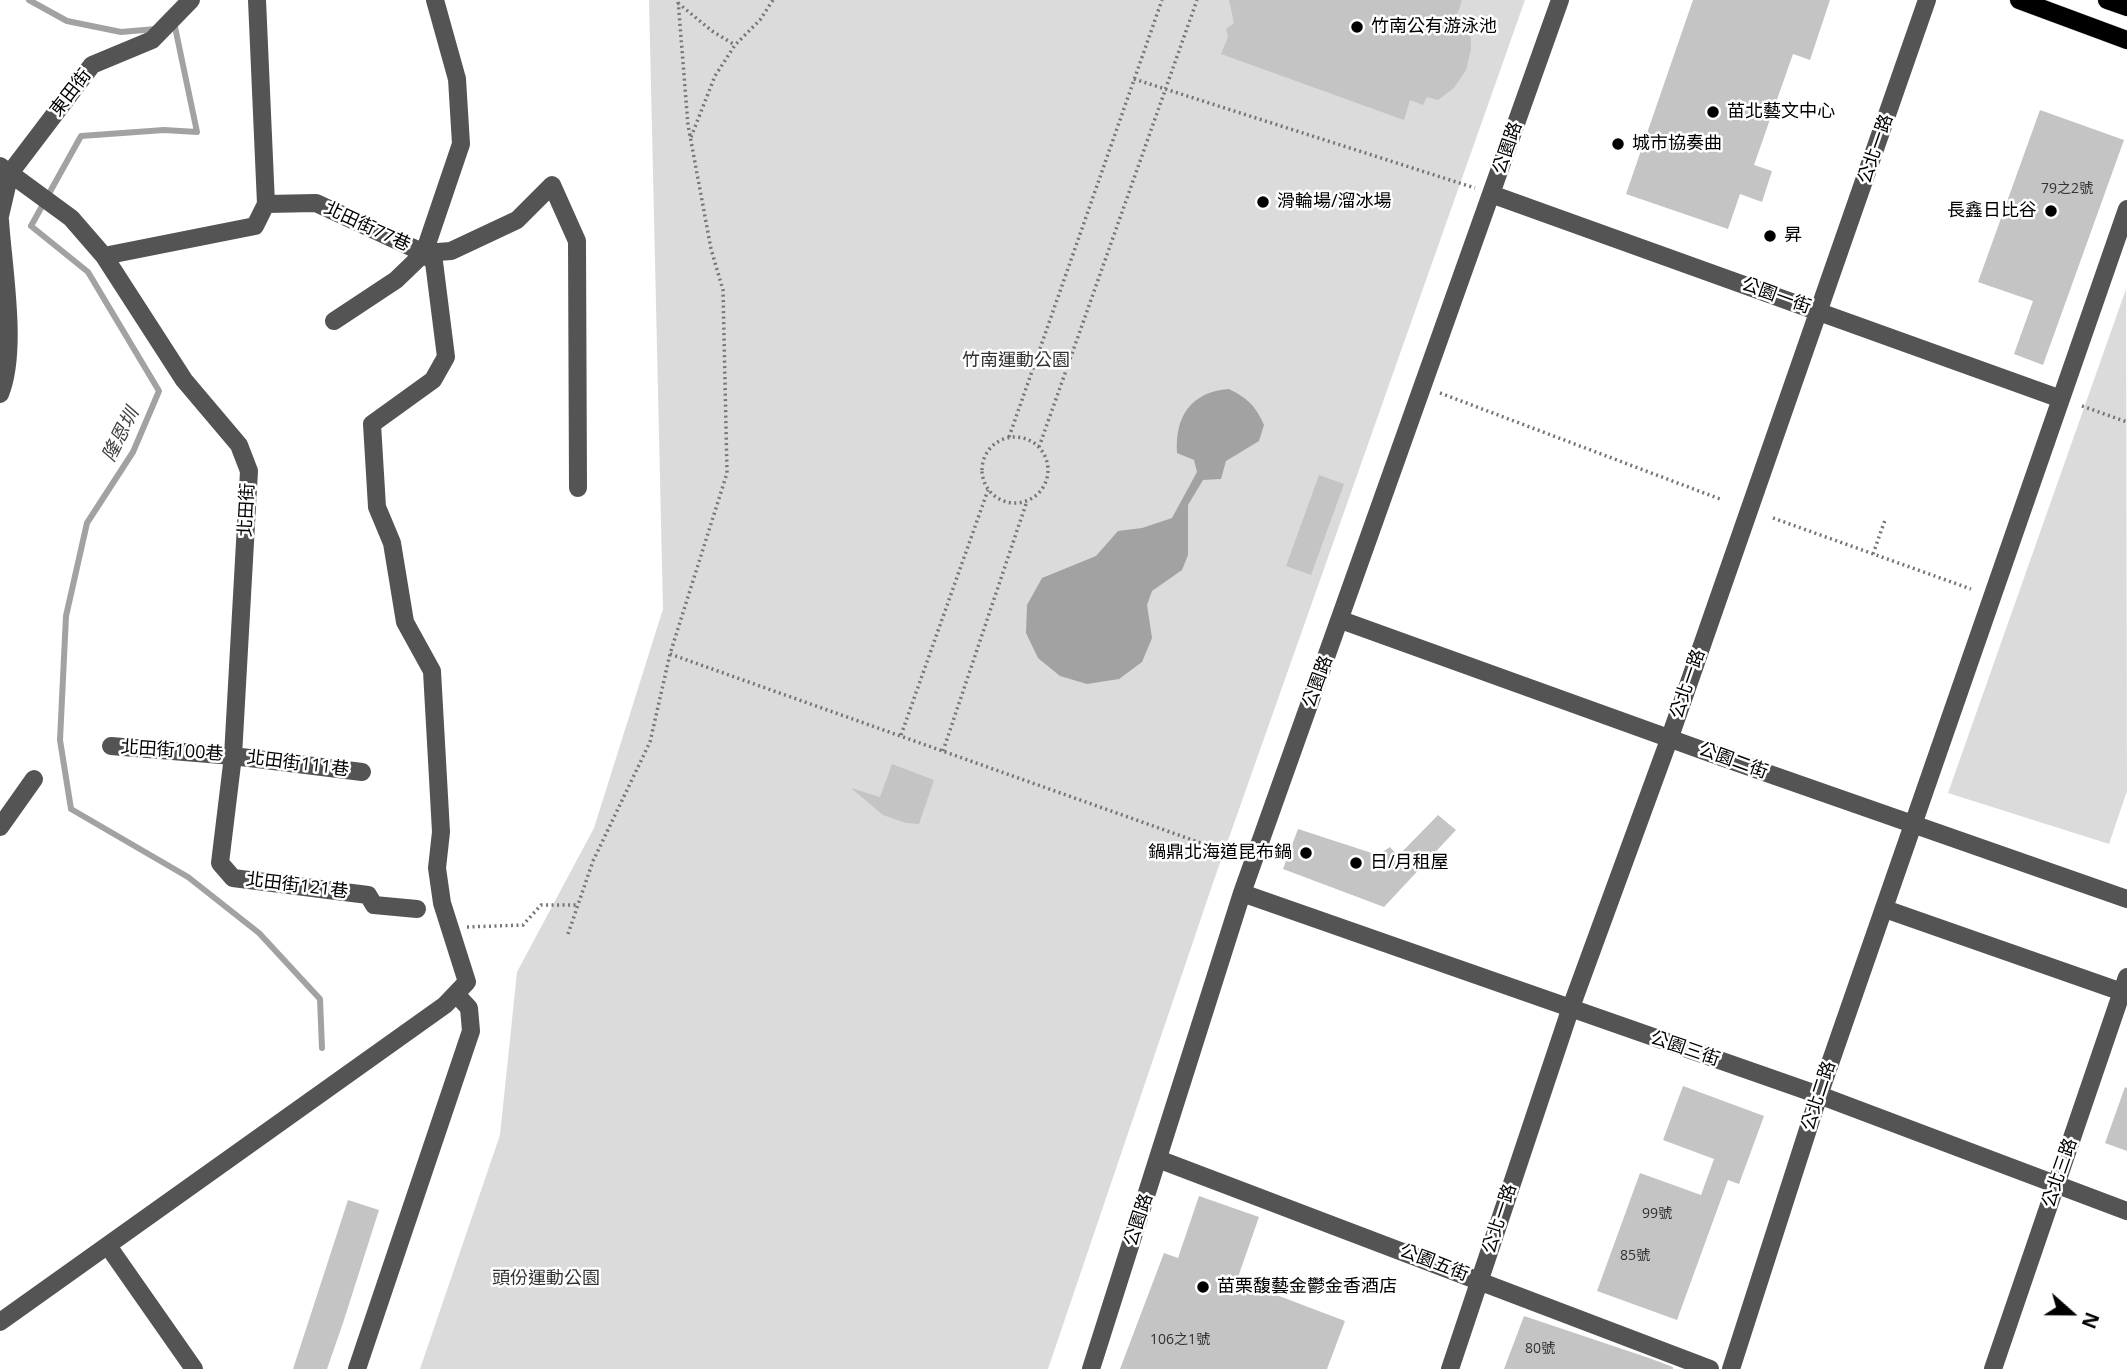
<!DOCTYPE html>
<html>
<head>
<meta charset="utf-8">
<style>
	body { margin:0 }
	#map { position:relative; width:2127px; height:1369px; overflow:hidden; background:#fff; font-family:"Open Sans",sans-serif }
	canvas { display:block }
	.north { position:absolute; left:2036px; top:1278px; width:70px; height:70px; -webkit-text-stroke:5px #fff; paint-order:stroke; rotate:111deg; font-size:19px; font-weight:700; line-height:28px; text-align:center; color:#000 }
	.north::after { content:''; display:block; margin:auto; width:24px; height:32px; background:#000; clip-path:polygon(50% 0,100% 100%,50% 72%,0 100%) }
</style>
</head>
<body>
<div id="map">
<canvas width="2127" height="1369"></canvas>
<div class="north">N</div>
</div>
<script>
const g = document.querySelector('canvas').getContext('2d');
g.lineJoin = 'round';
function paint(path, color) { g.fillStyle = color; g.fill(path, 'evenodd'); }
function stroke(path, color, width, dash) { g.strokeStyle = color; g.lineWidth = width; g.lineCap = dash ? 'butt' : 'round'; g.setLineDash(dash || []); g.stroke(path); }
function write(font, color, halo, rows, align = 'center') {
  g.font = font + ' "Open Sans","Noto Sans TC",sans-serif'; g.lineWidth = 5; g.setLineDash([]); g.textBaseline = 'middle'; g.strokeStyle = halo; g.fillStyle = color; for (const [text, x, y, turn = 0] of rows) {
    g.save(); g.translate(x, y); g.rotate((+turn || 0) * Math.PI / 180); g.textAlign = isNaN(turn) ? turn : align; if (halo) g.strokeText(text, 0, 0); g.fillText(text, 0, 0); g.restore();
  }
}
const green = new Path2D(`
	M649,0H1525L1214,880L1048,1369H420L500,1135L517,972L594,828L663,609Z
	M2126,289L2127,791L2109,844L1948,793Z`);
const water = new Path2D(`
	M1229,389C1247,398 1256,406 1264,425L1259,441L1226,461L1221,479L1203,480L1188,505V555L1182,570L1152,591L1147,605L1152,638L1142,662L1119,679L1087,684L1060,676L1038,658L1026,633L1027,605L1042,578L1096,556L1118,531L1142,528L1172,518L1197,472L1194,460L1177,453C1175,416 1191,392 1229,389Z`);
const stream = new Path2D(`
	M29,0L67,21L121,32L156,29
	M171,28L175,27L197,132L164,130L81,136L31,226L88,272L159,391L133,452L87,523L66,616L60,740L71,809L188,877L259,933L320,999L322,1048`);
const building = new Path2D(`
	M1229,0H1462L1457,16L1470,21L1471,49L1466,70L1454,88L1438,100L1427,97L1423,105L1410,100L1404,120L1221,54L1228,37L1226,29L1234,23Z
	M1693,0H1830L1810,60L1793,54L1754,165L1772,171L1762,202L1740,194L1728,229L1626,194Z
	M2040,110L2124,140L2043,365L2014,354L2033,301L1978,282Z
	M1319,475L1344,484L1311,575L1286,566Z
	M892,764L934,780L919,824L906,823L883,815L851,788L880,797Z
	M1438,815L1456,830L1384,907L1283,869L1298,829L1378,855L1390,847L1398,856Z
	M1683,1086L1764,1116L1739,1184L1728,1180L1677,1320L1597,1291L1640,1173L1701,1195L1714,1159L1663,1140Z
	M2125,1087L2127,1088V1151L2105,1143Z
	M1199,1196L1259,1217L1237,1280L1345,1321L1327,1369H1120L1164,1253L1178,1258Z
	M348,1200L379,1210L343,1323L327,1369H293Z
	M1524,1316L1649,1358L1673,1367V1369H1504Z`);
const path = new Path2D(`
	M678,3L712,31L735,45
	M1134,79L1475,188
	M691,137L715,76L735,45L760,20L773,0
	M1440,393L1720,499
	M2082,406L2127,422
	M982 470a33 33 0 1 1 66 0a33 33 0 1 1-66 0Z
	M1009,437L1162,0
	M1039,447L1197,0
	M1773,518L1971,589
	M1873,554L1885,520
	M670,654L1215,848
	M901,735L988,490
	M943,751L1027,501
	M467,927L523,925L541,905H578
	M568,934L593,861L650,742L670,654L727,473L723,290L711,249L688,125L678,0`);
const minor = new Path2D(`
	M257,0L266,204
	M0,166L71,218L104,256L184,380L239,445L249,471L233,756L220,863L233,878L368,895L374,905L417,909
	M1491,194L2061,399
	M0,216L10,173L92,65L152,40L191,0
	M0,220C3,268 18,350 0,394
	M104,256L255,226L266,204L316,203L424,253L461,144L457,79L435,0
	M334,321L396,280L424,253L451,251L517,220L552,185L577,241L578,488
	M1341,620L1721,757L2127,899
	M111,746L233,756L362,772
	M0,827L34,779
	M1242,893L1819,1095L2127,1211
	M1885,909L2122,992
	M1158,1159L1710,1369
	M108,1246L194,1369
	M0,1322L445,1005L467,982L442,903L437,868L441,832L432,671L405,622L392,543L377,507L372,424L433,380L446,357L434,262L424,253
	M357,1369L471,1031L469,1008L456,994
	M1091,1369L1242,893L1560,0
	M1450,1369L1570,1010L1670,737L1927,0
	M1731,1369L1819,1095L2127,209
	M1993,1369L2127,977`);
const major = new Path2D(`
	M2019,0L2127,40
	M2107,0L2127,7`);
const markers = [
	[1357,27,7,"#000"],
	[1713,112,7,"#000"],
	[1618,144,7,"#000"],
	[1263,202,7,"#000"],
	[2051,211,7,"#000"],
	[1770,236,7,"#000"],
	[1306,853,7,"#000"],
	[1356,863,7,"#000"],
	[1203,1287,7,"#000"]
];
const numberNames = [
	["79之2號",2067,189],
	["99號",1657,1214],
	["85號",1635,1256],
	["106之1號",1180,1340],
	["80號",1540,1349]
];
const poiNames = [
	["竹南公有游泳池",1371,27],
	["苗北藝文中心",1727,112],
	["城市協奏曲",1632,144],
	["滑輪場/溜冰場",1277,202],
	["長鑫日比谷",2037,211,"right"],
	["昇",1784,236],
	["鍋鼎北海道昆布鍋",1292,853,"right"],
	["日/月租屋",1370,863],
	["苗栗馥藝金鬱金香酒店",1217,1287]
];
const streetNames = [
	["東田街",71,93,-52],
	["公園路",1508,148,-71],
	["公北一路",1876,149,-71],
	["北田街77巷",367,227,25],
	["公園一街",1776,296,20],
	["北田街",247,510,-87],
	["公園路",1318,682,-70],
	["公北一路",1688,684,-71],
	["北田街100巷",172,751,4],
	["公園二街",1733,761,20],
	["北田街111巷",298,764,7],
	["北田街121巷",297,886,7],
	["公園三街",1685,1049,19],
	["公北二路",1819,1096,-72],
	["公北三路",2060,1173,-71],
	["公北一路",1500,1219,-72],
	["公園路",1139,1220,-72],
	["公園五街",1434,1263,21]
];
const parkNames = [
	["竹南運動公園",1016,361],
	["頭份運動公園",546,1279]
];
const waterNames = [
	["隆恩圳",121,435,-63]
];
paint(green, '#dbdbdb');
paint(water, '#a2a2a2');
stroke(stream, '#a2a2a2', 6);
paint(building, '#c4c4c4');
stroke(major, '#dbdbdb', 19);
stroke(path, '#767676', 3.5, [2, 3.5]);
stroke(minor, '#545454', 18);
stroke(major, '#000', 18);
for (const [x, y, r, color] of markers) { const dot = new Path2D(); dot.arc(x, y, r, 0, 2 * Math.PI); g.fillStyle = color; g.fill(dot); stroke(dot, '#fff', 2.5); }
write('14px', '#313131', null, numberNames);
write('18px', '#000', '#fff', poiNames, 'left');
write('18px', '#000', '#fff', streetNames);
write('18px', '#323232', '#fff', parkNames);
write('italic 19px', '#434343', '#fff', waterNames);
</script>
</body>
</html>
